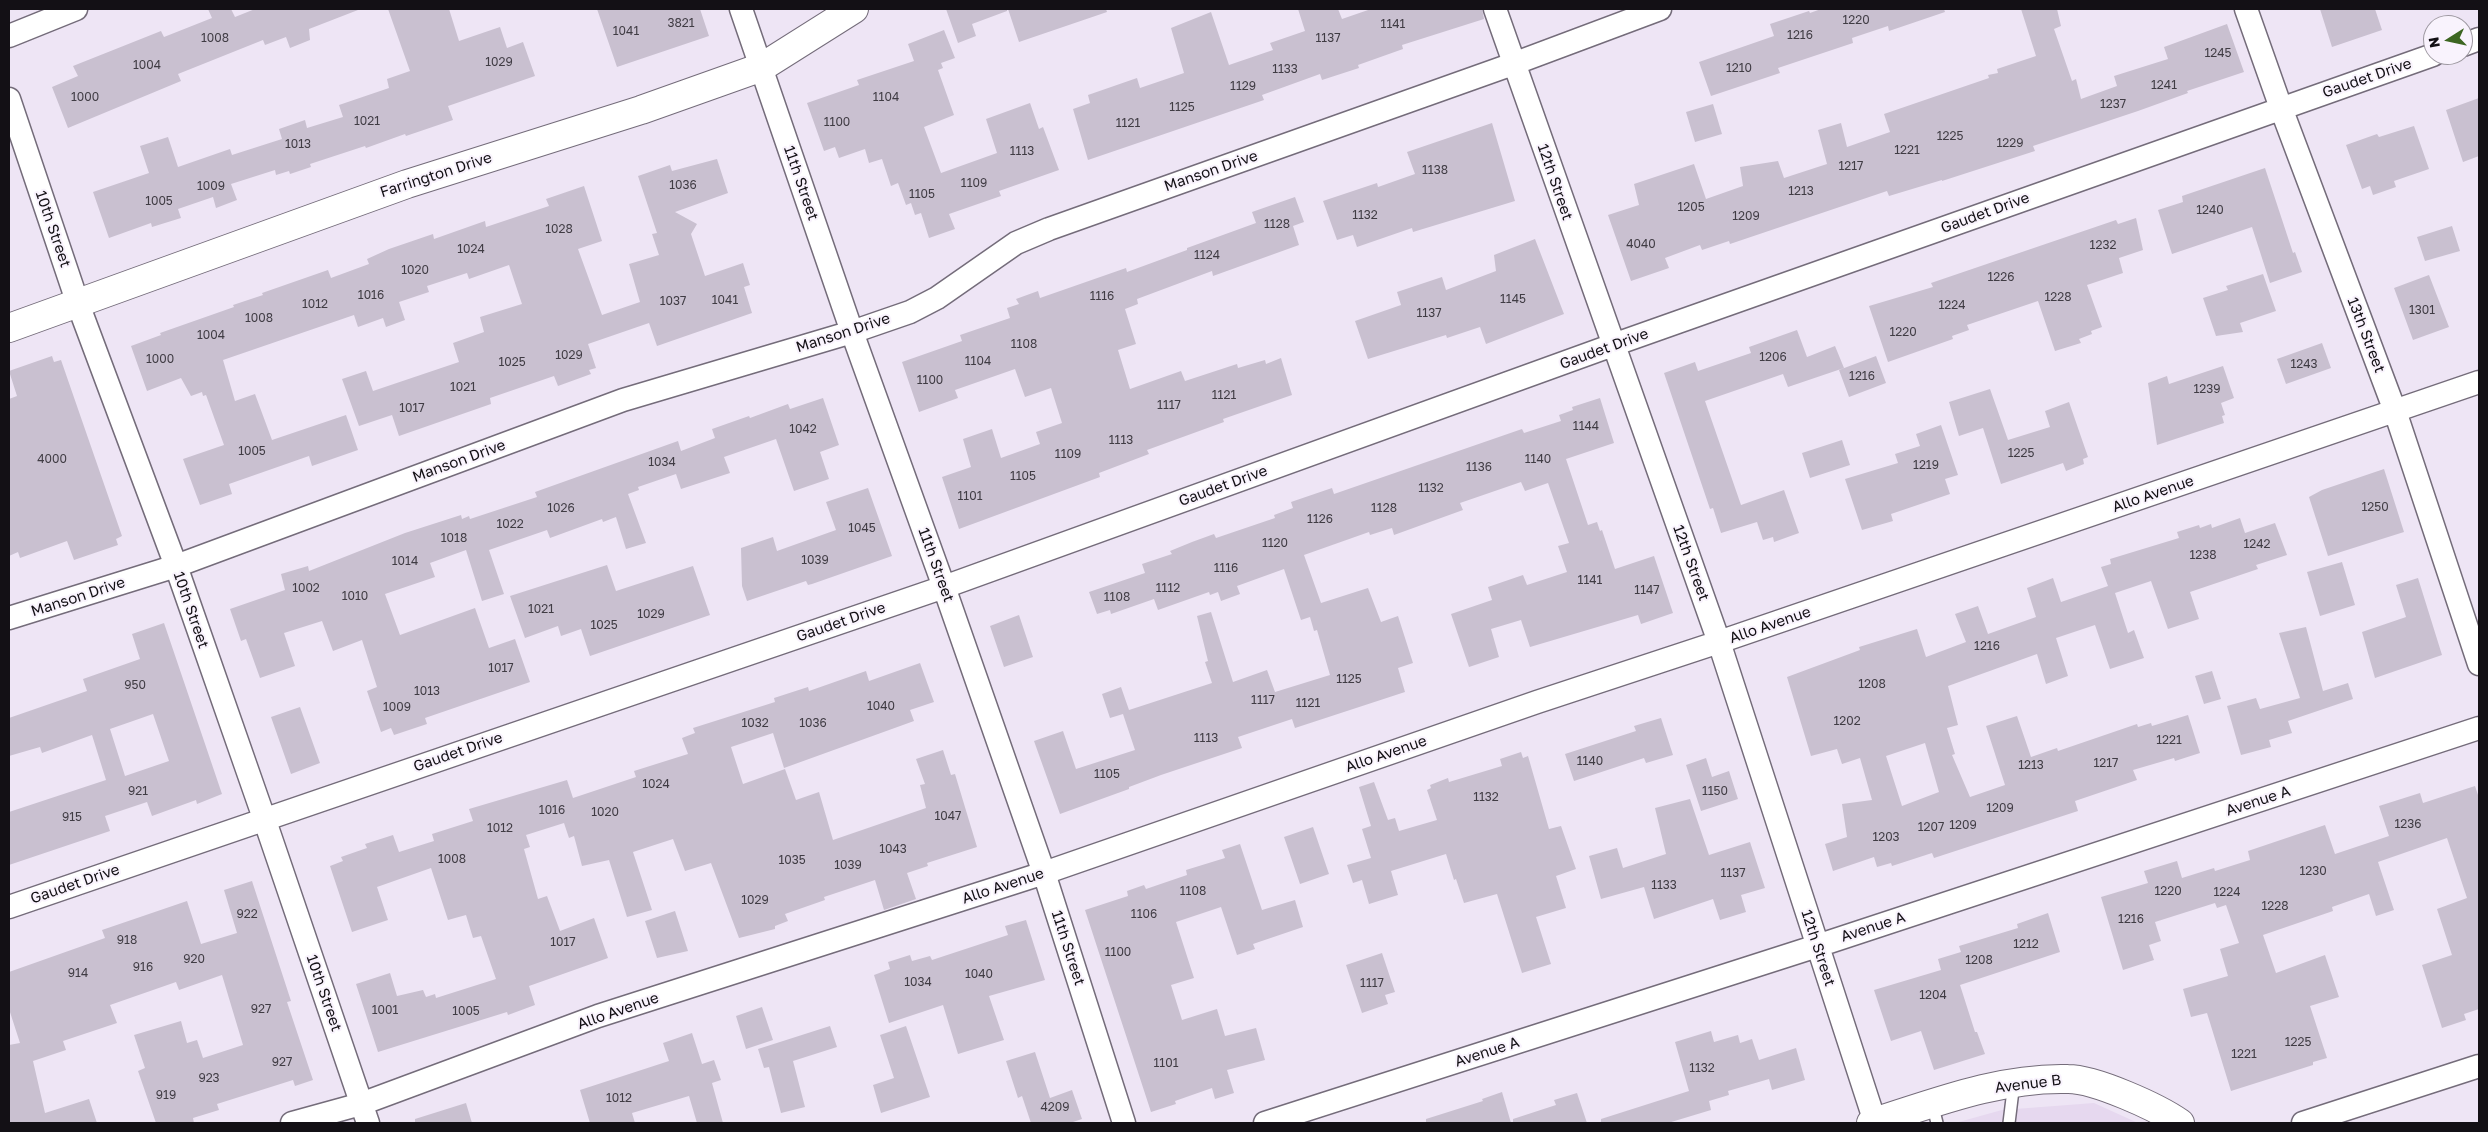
<!DOCTYPE html>
<html>
<head>
<meta charset="utf-8">
<style>
	body { margin:0 }
	#map { position:relative; width:2488px; height:1132px; overflow:hidden; background:#eee5f5; font-family:"Golos Text",sans-serif }
	canvas { display:block }
	.frame { position:absolute; inset:0; border:10px solid #131015; pointer-events:none }
	.north { position:absolute; left:2423px; top:15px; width:50px; height:50px; box-sizing:border-box; background:#f9f3fd; border:1px solid #9d98a0; border-radius:50%; rotate:260deg; font-size:14px; font-weight:700; line-height:20px; text-align:center; color:#131015 }
	.north::after { content:''; display:block; margin:auto; width:18px; height:22px; background:#3d6622; clip-path:polygon(50% 0,100% 100%,50% 72%,0 100%) }
</style>
</head>
<body>
<div id="map">
<canvas width="2488" height="1132"></canvas>
<div class="frame"></div>
<div class="north">N</div>
</div>
<script>
const g = document.querySelector('canvas').getContext('2d');
g.lineJoin = 'round';
function paint(path, color) { g.fillStyle = color; g.fill(path, 'evenodd'); }
function stroke(path, color, width, dash) { g.strokeStyle = color; g.lineWidth = width; g.lineCap = dash ? 'butt' : 'round'; g.setLineDash(dash || []); g.stroke(path); }
function write(font, color, halo, rows, align = 'center') {
  g.font = font + ' "Golos Text",sans-serif'; g.lineWidth = 4; g.setLineDash([]); g.textBaseline = 'middle'; g.strokeStyle = halo; g.fillStyle = color; for (const [text, x, y, turn = 0] of rows) {
    g.save(); g.translate(x, y); g.rotate((+turn || 0) * Math.PI / 180); g.textAlign = isNaN(turn) ? turn : align; if (halo) g.strokeText(text, 0, 0); g.fillText(text, 0, 0); g.restore();
  }
}
const built = new Path2D(`
	M2094,1103L2138,1123H1955L2002,1110Z`);
const building = new Path2D(`
	M208,9H231L235,17L255,9L358,10L309,29L310,40L290,48L286,37L265,45L263,40L178,74L181,81L68,128L52,87L78,76L73,66L161,31L164,37L212,18Z
	M388,9H449L459,41L500,27L507,48L523,42L535,76L448,106L453,120L406,136L405,134L366,148L365,146L310,164L311,167L290,174L289,171L276,175L275,170L231,184L237,200L216,208L213,197L178,209L181,218L152,227L151,223L109,238L93,192L149,173L140,146L168,137L178,167L230,149L232,155L282,139L279,129L305,120L307,128L343,117L339,105L389,88L387,79L410,71Z
	M597,9H700L709,36L617,67Z
	M946,9H1007V11L972,24L976,36L958,43Z
	M1008,9H1106L1107,12L1019,42Z
	M1298,9H1338L1342,19L1371,9H1482L1484,19L1402,45L1403,49L1358,65L1359,68L1322,80L1320,74L1262,95L1264,100L1088,160L1073,109L1090,103L1088,95L1137,78L1140,88L1184,73L1171,28L1211,12L1229,65L1273,50L1270,43L1305,31Z
	M1821,9H1944L1945,12L1889,31L1888,26L1852,38L1853,43L1778,68L1780,73L1711,96L1699,62L1774,36L1770,24L1809,11L1810,13Z
	M2021,9H2057L2061,26L2054,29L2072,81L2076,79L2081,99L2117,86L2114,76L2168,59L2164,47L2227,24L2244,72L2187,91L2188,93L2138,111L2033,146L2035,151L1942,181V180L1889,196L1887,191L1730,244L1729,241L1702,250L1700,245L1665,258L1669,268L1631,281L1608,215L1639,205L1634,184L1694,164L1706,199L1743,186L1740,167L1778,161L1784,178L1827,164L1818,130L1841,123L1847,147L1890,132L1884,114L1989,78L1988,75L1998,73L1997,69L2036,56Z
	M2320,9H2375L2382,30L2332,47Z
	M944,30L955,58L941,63L943,68L938,70L954,115L924,127L941,173L997,153L986,119L1030,103L1039,129L1043,127L1059,170L999,191L1001,196L949,214L955,229L929,238L921,213L915,215L911,203L906,205L898,183L891,186L882,159L869,163L865,149L839,158L835,147L824,151L807,103L859,85L857,80L914,61L908,44Z
	M2479,98V156L2463,162L2446,110Z
	M1713,104L1722,134L1695,142L1686,112Z
	M1492,123L1515,201L1413,232L1412,228L1357,247L1353,235L1337,240L1323,201L1377,183L1378,187L1415,174L1407,152Z
	M2414,126L2429,169L2394,181L2396,187L2373,195L2370,186L2362,189L2346,145L2377,134L2379,137Z
	M717,159L728,193L675,212L697,224L691,234L705,276L743,263L750,285L744,287L752,313L657,346L649,323L588,344L596,368L589,370L591,374L558,386L554,376L490,398L491,404L399,436L392,415L359,426L342,379L366,371L373,391L459,362L453,343L484,332L480,317L522,304L509,265L469,279L467,273L427,286L429,292L399,302L405,320L386,327L383,318L358,327L354,315L223,360L235,401L255,394L272,440L346,415L358,450L312,466L309,456L229,484L232,494L200,505L183,459L224,445L206,395L203,396L202,392L191,396L181,378L147,391L131,346L161,335L160,333L234,307L233,305L263,295L262,293L328,270L331,278L369,264L367,259L389,249L433,234L434,239L485,221L486,227L549,206L546,199L584,186L602,241L578,249L602,315L640,302L629,264L659,255L652,234L657,233L638,176L670,165L672,171Z
	M2265,168L2293,253L2295,252L2302,272L2270,283L2252,227L2172,254L2158,210L2183,202L2182,196Z
	M1295,197L1304,222L1293,226L1299,245L1213,276L1212,271L1137,299L1138,304L1125,309L1136,344L1118,350L1130,389L1181,371L1185,381L1237,364L1238,368L1265,360L1266,364L1281,358L1292,395L1223,419L1224,422L1147,450L1149,454L1099,473L1100,477L959,529L942,477L971,467L963,439L992,429L1001,458L1040,444L1036,432L1062,423L1051,388L1025,397L1015,369L955,390L958,398L919,412L902,362L962,341L960,335L1010,318L1007,308L1019,304L1016,299L1038,291L1040,298L1126,268L1127,272L1187,250V248L1256,223L1252,212Z
	M2136,218L2143,250L2119,258L2123,273L2087,285L2102,327L2091,331L2092,334L2079,339L2081,343L2055,351L2038,301L1967,325L1969,330L1952,336L1953,339L1888,362L1869,306L1933,287L1931,283L2116,220L2118,224Z
	M2452,226L2460,251L2425,261L2417,237Z
	M1535,239L1564,314L1486,344L1480,327L1447,338L1446,335L1368,359L1355,321L1401,305L1397,292L1442,277L1446,290L1496,271L1494,255Z
	M2263,274L2276,311L2240,323L2243,332L2216,336L2203,298L2228,290L2226,286Z
	M2429,275L2449,327L2413,340L2394,288Z
	M1797,330L1807,357L1835,346L1844,368L1788,387L1783,374L1705,401L1741,505L1784,490L1799,533L1774,542L1773,537L1763,540L1757,522L1721,533L1713,508L1710,509L1664,373L1695,362L1698,371L1751,353L1749,347Z
	M2322,343L2331,368L2286,384L2277,359Z
	M52,356L54,362L61,360L122,536L116,539L118,545L74,560L67,541L20,558L18,552L9,556V399L17,396L9,371Z
	M1876,356L1886,383L1849,397L1839,370Z
	M2223,366L2234,398L2221,403L2225,415L2222,416L2224,423L2157,445L2148,383L2167,376L2169,384Z
	M1990,389L2008,440L2050,427L2045,411L2069,402L2088,457L2083,459L2084,464L2066,471L2063,463L2001,484L1983,428L1959,436L1949,402Z
	M823,398L839,445L820,452L829,479L794,491L776,439L724,457L730,473L681,489L676,474L638,487L639,490L628,494L646,543L626,549L616,517L603,522L602,519L550,538L547,530L489,550L504,594L482,601L466,550L430,563L435,577L385,594L400,635L475,608L489,648L515,639L530,682L425,718L427,724L394,735L391,728L381,732L367,691L377,687L362,640L333,651L322,621L284,633L295,666L260,678L246,639L241,641L230,609L285,590L281,574L308,566L309,571L405,533L461,515L462,519L469,516L470,519L537,497L535,492L678,441L681,451L715,438L712,429L749,416L750,418L788,404L790,409Z
	M1600,398L1614,443L1566,459L1588,525L1597,522L1600,531L1602,530L1615,569L1654,556L1673,613L1641,624L1638,615L1530,647L1521,620L1491,629L1499,657L1469,667L1451,614L1492,600L1488,587L1523,575L1527,585L1567,572L1558,546L1569,543L1548,483L1525,491L1521,482L1460,503L1463,510L1394,535L1392,528L1370,535L1369,532L1304,555L1321,603L1368,588L1381,622L1398,616L1413,663L1398,668L1405,692L1295,728L1292,719L1238,737L1242,748L1161,775L1129,787V789L1060,814L1034,741L1063,731L1076,769L1135,750L1123,714L1110,718L1102,694L1121,687L1129,710L1212,683L1205,662L1208,661L1197,616L1211,612L1233,682L1267,670L1275,692L1330,675L1317,630L1314,631L1310,617L1301,620L1284,569L1237,586L1240,594L1221,601L1218,592L1210,595L1209,592L1158,610L1154,599L1111,614L1110,610L1097,614L1089,592L1145,573L1142,564L1172,554L1170,551L1192,542L1214,534L1216,538L1275,518L1274,515L1293,508L1291,502L1332,488L1334,494L1522,429L1524,433L1561,421L1559,415L1573,410L1572,407Z
	M1941,425L1958,475L1945,479L1950,494L1891,514L1893,521L1862,530L1845,479L1898,463L1895,454L1920,446L1916,434Z
	M1842,440L1850,465L1810,478L1802,453Z
	M2384,469L2404,532L2328,556L2309,497L2322,490Z
	M868,488L892,556L812,584L808,585L806,581L747,601L742,586L741,548L773,537L777,551L836,530L826,502Z
	M2240,518L2245,533L2275,523L2287,555L2256,565L2258,569L2190,592L2199,619L2168,629L2151,581L2115,593L2128,633L2134,630L2144,658L2110,669L2095,625L2056,638L2068,676L2046,684L2037,654L1948,686L1958,725L1947,728L1955,754L1952,755L1970,797L2005,785L1986,726L2017,716L2031,757L2057,748L2058,751L2137,724L2138,727L2151,723L2152,726L2188,715L2200,753L2175,761L2174,758L2133,770L2137,780L2075,801L2078,811L1934,858L1932,853L1892,866L1891,863L1877,867L1874,857L1833,871L1825,844L1847,837L1842,804L1872,800L1860,758L1842,764L1837,749L1811,756L1787,677L1860,650L1859,647L1917,629L1926,657L1966,642L1955,614L1978,606L1988,634L2036,617L2027,588L2053,578L2061,602L2108,586L2101,567L2111,564L2110,559L2179,538L2177,532L2199,525L2200,528L2211,524L2212,528ZM1925,743L1939,792L1902,806L1886,756Z
	M2342,562L2355,605L2320,616L2307,572Z
	M607,565L616,591L693,566L710,615L590,656L581,629L561,636L558,626L525,638L510,596Z
	M2418,578L2442,655L2375,678L2362,632L2406,617L2396,585Z
	M1019,615L1033,657L1004,667L990,626Z
	M164,623L222,794L197,804L196,800L152,816L147,802L105,816L110,831L9,865V812L106,780L92,735L42,753L40,747L9,756V718L87,691L83,679L140,659L132,634ZM153,714L169,761L125,776L110,729Z
	M2306,627L2323,691L2348,683L2353,699L2288,721L2292,733L2269,740L2271,747L2241,755L2227,706L2256,698L2260,709L2300,698L2279,633Z
	M920,663L934,702L910,710L914,721L784,768L773,733L731,747L743,784L785,769L796,800L819,792L833,840L926,808L920,785L925,784L916,759L943,750L951,775L955,774L977,847L927,863L928,866L907,873L916,899L884,910L875,880L824,897L825,900L785,914L788,921L775,926V929L739,938L711,863L685,871L673,839L633,852L652,910L627,917L609,860L582,866L574,836L569,838L564,823L526,835L530,847L524,849L538,899L547,896L560,931L594,918L608,958L529,986L535,1005L508,1015L507,1012L378,1052L356,984L390,973L397,996L423,990L426,997L435,994L436,998L496,979L481,936L473,938L466,915L448,920L431,868L377,887L388,920L352,932L330,866L343,861L341,857L367,848L365,844L393,835L399,852L434,841L432,834L473,821L469,809L567,780L573,798L636,777L634,771L688,754L682,738L695,733L693,728L775,702L774,698L808,687L809,691L866,671L869,681Z
	M2212,671L2221,699L2204,704L2195,676Z
	M300,707L320,763L291,774L271,717Z
	M1661,718L1673,755L1646,763L1644,758L1574,781L1565,754L1636,731L1634,726Z
	M1521,752L1523,758L1528,756L1549,829L1561,826L1576,869L1556,876L1566,908L1536,917L1551,964L1522,973L1497,894L1464,903L1456,879L1454,880L1446,854L1391,871L1398,895L1369,904L1362,880L1353,883L1347,865L1371,858L1362,829L1371,826L1359,787L1374,782L1388,820L1395,818L1399,831L1437,820L1427,790L1431,788L1430,785L1448,778L1449,782L1502,766L1500,759Z
	M1706,758L1712,777L1729,771L1738,799L1701,811L1686,765Z
	M2475,786L2479,798V1009L2464,1014L2466,1020L2442,1028L2422,965L2452,955L2437,909L2467,898L2447,838L2378,862L2394,910L2376,916L2369,894L2332,907L2333,911L2263,935L2276,973L2325,955L2339,997L2310,1006L2327,1058L2313,1062V1065L2231,1091L2207,1013L2191,1017L2183,989L2228,976L2220,949L2239,943L2226,905L2217,908L2215,903L2155,922L2161,941L2149,945L2154,960L2123,970L2101,897L2148,883L2144,871L2177,861L2182,878L2214,868L2215,871L2250,860L2248,851L2325,825L2335,854L2389,836L2379,806L2420,793L2423,803Z
	M1690,799L1709,855L1750,842L1765,888L1741,895L1746,912L1720,920L1713,899L1654,919L1644,887L1601,899L1589,856L1617,848L1623,868L1666,854L1655,808Z
	M1313,827L1329,874L1300,884L1284,837Z
	M1240,844L1262,910L1295,900L1303,927L1253,944L1255,949L1237,955L1221,907L1176,922L1194,978L1171,985L1182,1020L1217,1009L1225,1036L1256,1028L1265,1060L1227,1070L1234,1093L1215,1099L1212,1088L1175,1101L1176,1104L1151,1112L1085,910L1128,896L1127,891L1144,885L1146,889L1187,875L1186,870L1225,858L1222,850Z
	M252,881L291,1001L287,1002L313,1080L295,1086L293,1080L217,1104L219,1110L193,1118L194,1123H156L138,1071L145,1068L134,1035L181,1021L187,1043L197,1040L203,1058L243,1045L222,975L179,990L176,982L110,1005L117,1023L63,1041L66,1050L33,1061L45,1113L89,1099L97,1123H9V1045L20,1043L9,1009V972L105,938L102,930L187,901L201,944L237,933L224,890Z
	M675,911L688,951L657,958L645,921Z
	M2048,913L2060,952L1960,985L1975,1032H1977L1985,1054L1934,1070L1921,1031L1891,1041L1874,990L1941,970L1938,959L1961,952L1959,946L2018,928L2017,924Z
	M1026,920L1045,980L989,996L1004,1040L958,1054L943,1005L889,1023L874,975L890,969L888,962L910,955L912,961L930,956L932,960L1008,935L1005,926Z
	M1382,953L1395,992L1385,995L1388,1004L1362,1013L1346,965Z
	M762,1007L773,1040L746,1049L736,1016Z
	M830,1026L837,1047L793,1061L805,1107L781,1113L769,1067L764,1068L758,1049Z
	M906,1026L930,1097L881,1113L873,1085L894,1078L880,1035Z
	M1711,1031L1714,1042L1738,1035L1740,1043L1752,1039L1759,1060L1796,1048L1805,1080L1772,1090L1769,1079L1728,1091L1729,1095L1709,1101L1711,1110L1668,1123H1601V1119L1689,1091L1675,1042Z
	M692,1033L702,1064L714,1060L721,1080L712,1083L723,1123H697L689,1096L632,1113L635,1123H590L580,1090L669,1061L663,1043Z
	M1035,1052L1050,1098L1072,1090L1082,1119L1070,1123H1031L1022,1096L1018,1098L1006,1061Z
	M1502,1092L1511,1123H1426V1119L1483,1101L1482,1099Z
	M1577,1093L1587,1123H1513V1119L1556,1105L1554,1100Z
	M466,1103L472,1123H415V1119Z`);
const service = new Path2D(`
	M1932,1103L1937,1123
	M2009,1123L2014,1082`);
const minor = new Path2D(`
	M741,9L852,332L944,587L1044,873L1124,1123
	M1495,9L1719,642L1875,1122
	M2246,9L2281,108L2395,411L2479,664
	M9,36L76,9
	M2463,45L2479,39
	M9,99L78,304L176,566L264,818L368,1123
	M9,618L176,566L623,400L852,332L910,312L937,298L1016,243L1049,229L1513,64L1660,9
	M9,907L944,587L1613,345L2433,55
	M292,1123L361,1104L598,1016L1044,873L1537,702L1719,642L2479,382
	M1265,1123L1817,946L2479,728
	M2303,1123L2479,1066`);
const tertiary = new Path2D(`
	M9,328L407,184L641,110L762,67L854,9
	M1871,1123C1934,1103 2000,1077 2068,1079C2095,1079 2157,1107 2180,1123`);
const numberNames = [
	["1220",1856,20],
	["3821",681,23],
	["1141",1393,24],
	["1041",626,31],
	["1216",1800,35],
	["1008",215,38],
	["1137",1328,38],
	["1245",2218,53],
	["1029",499,62],
	["1004",147,65],
	["1210",1739,68],
	["1133",1285,69],
	["1241",2164,85],
	["1129",1243,86],
	["1000",85,97],
	["1104",886,97],
	["1237",2113,104],
	["1125",1182,107],
	["1021",367,121],
	["1100",837,122],
	["1121",1128,123],
	["1225",1950,136],
	["1229",2010,143],
	["1013",298,144],
	["1221",1907,150],
	["1113",1022,151],
	["1217",1851,166],
	["1138",1435,170],
	["1109",974,183],
	["1036",683,185],
	["1009",211,186],
	["1213",1801,191],
	["1105",922,194],
	["1005",159,201],
	["1205",1691,207],
	["1240",2210,210],
	["1132",1365,215],
	["1209",1746,216],
	["1128",1277,224],
	["1028",559,229],
	["4040",1641,244],
	["1232",2103,245],
	["1024",471,249],
	["1124",1207,255],
	["1020",415,270],
	["1226",2001,277],
	["1016",371,295],
	["1116",1102,296],
	["1228",2058,297],
	["1145",1513,299],
	["1041",725,300],
	["1037",673,301],
	["1012",315,304],
	["1224",1952,305],
	["1301",2422,310],
	["1137",1429,313],
	["1008",259,318],
	["1220",1903,332],
	["1004",211,335],
	["1108",1024,344],
	["1029",569,355],
	["1206",1773,357],
	["1000",160,359],
	["1104",978,361],
	["1025",512,362],
	["1243",2304,364],
	["1216",1862,376],
	["1100",930,380],
	["1021",463,387],
	["1239",2207,389],
	["1121",1224,395],
	["1117",1169,405],
	["1017",412,408],
	["1144",1586,426],
	["1042",803,429],
	["1113",1121,440],
	["1005",252,451],
	["1225",2021,453],
	["1109",1068,454],
	["4000",52,459],
	["1140",1538,459],
	["1034",662,462],
	["1219",1926,465],
	["1136",1479,467],
	["1105",1023,476],
	["1132",1431,488],
	["1101",970,496],
	["1250",2375,507],
	["1026",561,508],
	["1128",1384,508],
	["1126",1320,519],
	["1022",510,524],
	["1045",862,528],
	["1018",454,538],
	["1120",1275,543],
	["1242",2257,544],
	["1238",2203,555],
	["1039",815,560],
	["1014",405,561],
	["1116",1226,568],
	["1141",1590,580],
	["1002",306,588],
	["1112",1168,588],
	["1147",1647,590],
	["1010",355,596],
	["1108",1117,597],
	["1021",541,609],
	["1029",651,614],
	["1025",604,625],
	["1216",1987,646],
	["1017",501,668],
	["1125",1349,679],
	["1208",1872,684],
	["950",135,685],
	["1013",427,691],
	["1117",1263,700],
	["1121",1308,703],
	["1040",881,706],
	["1009",397,707],
	["1202",1847,721],
	["1032",755,723],
	["1036",813,723],
	["1113",1206,738],
	["1221",2169,740],
	["1140",1590,761],
	["1217",2106,763],
	["1213",2031,765],
	["1105",1107,774],
	["1024",656,784],
	["921",138,791],
	["1150",1715,791],
	["1132",1486,797],
	["1209",2000,808],
	["1016",552,810],
	["1020",605,812],
	["1047",948,816],
	["915",72,817],
	["1236",2408,824],
	["1209",1963,825],
	["1207",1931,827],
	["1012",500,828],
	["1203",1886,837],
	["1043",893,849],
	["1008",452,859],
	["1035",792,860],
	["1039",848,865],
	["1230",2313,871],
	["1137",1733,873],
	["1133",1664,885],
	["1108",1193,891],
	["1220",2168,891],
	["1224",2227,892],
	["1029",755,900],
	["1228",2275,906],
	["922",247,914],
	["1106",1144,914],
	["1216",2131,919],
	["918",127,940],
	["1017",563,942],
	["1212",2026,944],
	["1100",1118,952],
	["920",194,959],
	["1208",1979,960],
	["916",143,967],
	["914",78,973],
	["1040",979,974],
	["1034",918,982],
	["1117",1372,983],
	["1204",1933,995],
	["927",261,1009],
	["1001",385,1010],
	["1005",466,1011],
	["1225",2298,1042],
	["1221",2244,1054],
	["927",282,1062],
	["1101",1166,1063],
	["1132",1702,1068],
	["923",209,1078],
	["919",166,1095],
	["1012",619,1098],
	["4209",1055,1107]
];
const streetNames = [
	["Gaudet Drive",2367,78,-19],
	["Manson Drive",1211,171,-19],
	["Farrington Drive",436,175,-18],
	["12th Street",1555,182,71],
	["11th Street",801,183,71],
	["Gaudet Drive",1985,213,-20],
	["10th Street",53,229,71],
	["Manson Drive",843,333,-18],
	["13th Street",2366,335,69],
	["Gaudet Drive",1604,349,-20],
	["Manson Drive",459,461,-20],
	["Gaudet Drive",1223,486,-20],
	["Allo Avenue",2153,494,-19],
	["12th Street",1691,563,70],
	["11th Street",936,565,70],
	["Manson Drive",78,597,-18],
	["10th Street",191,610,71],
	["Gaudet Drive",841,622,-19],
	["Allo Avenue",1770,625,-19],
	["Gaudet Drive",458,752,-19],
	["Allo Avenue",1386,754,-19],
	["Avenue A",2258,801,-18],
	["Gaudet Drive",75,884,-19],
	["Allo Avenue",1003,886,-18],
	["Avenue A",1873,927,-18],
	["11th Street",1068,948,72],
	["12th Street",1818,948,72],
	["10th Street",324,993,71],
	["Allo Avenue",618,1011,-19],
	["Avenue A",1487,1052,-18],
	["Avenue B",2028,1084,-7]
];
paint(built, '#e6d8ef');
paint(building, '#c9c0d0');
stroke(service, '#746c7a', 14);
stroke(minor, '#746c7a', 25);
stroke(tertiary, '#746c7a', 30);
stroke(service, '#fff', 11);
stroke(minor, '#fff', 22);
stroke(tertiary, '#fff', 28);
write('12px', '#403c44', null, numberNames);
write('15px', '#131015', '#f9f3fd', streetNames);
</script>
</body>
</html>
